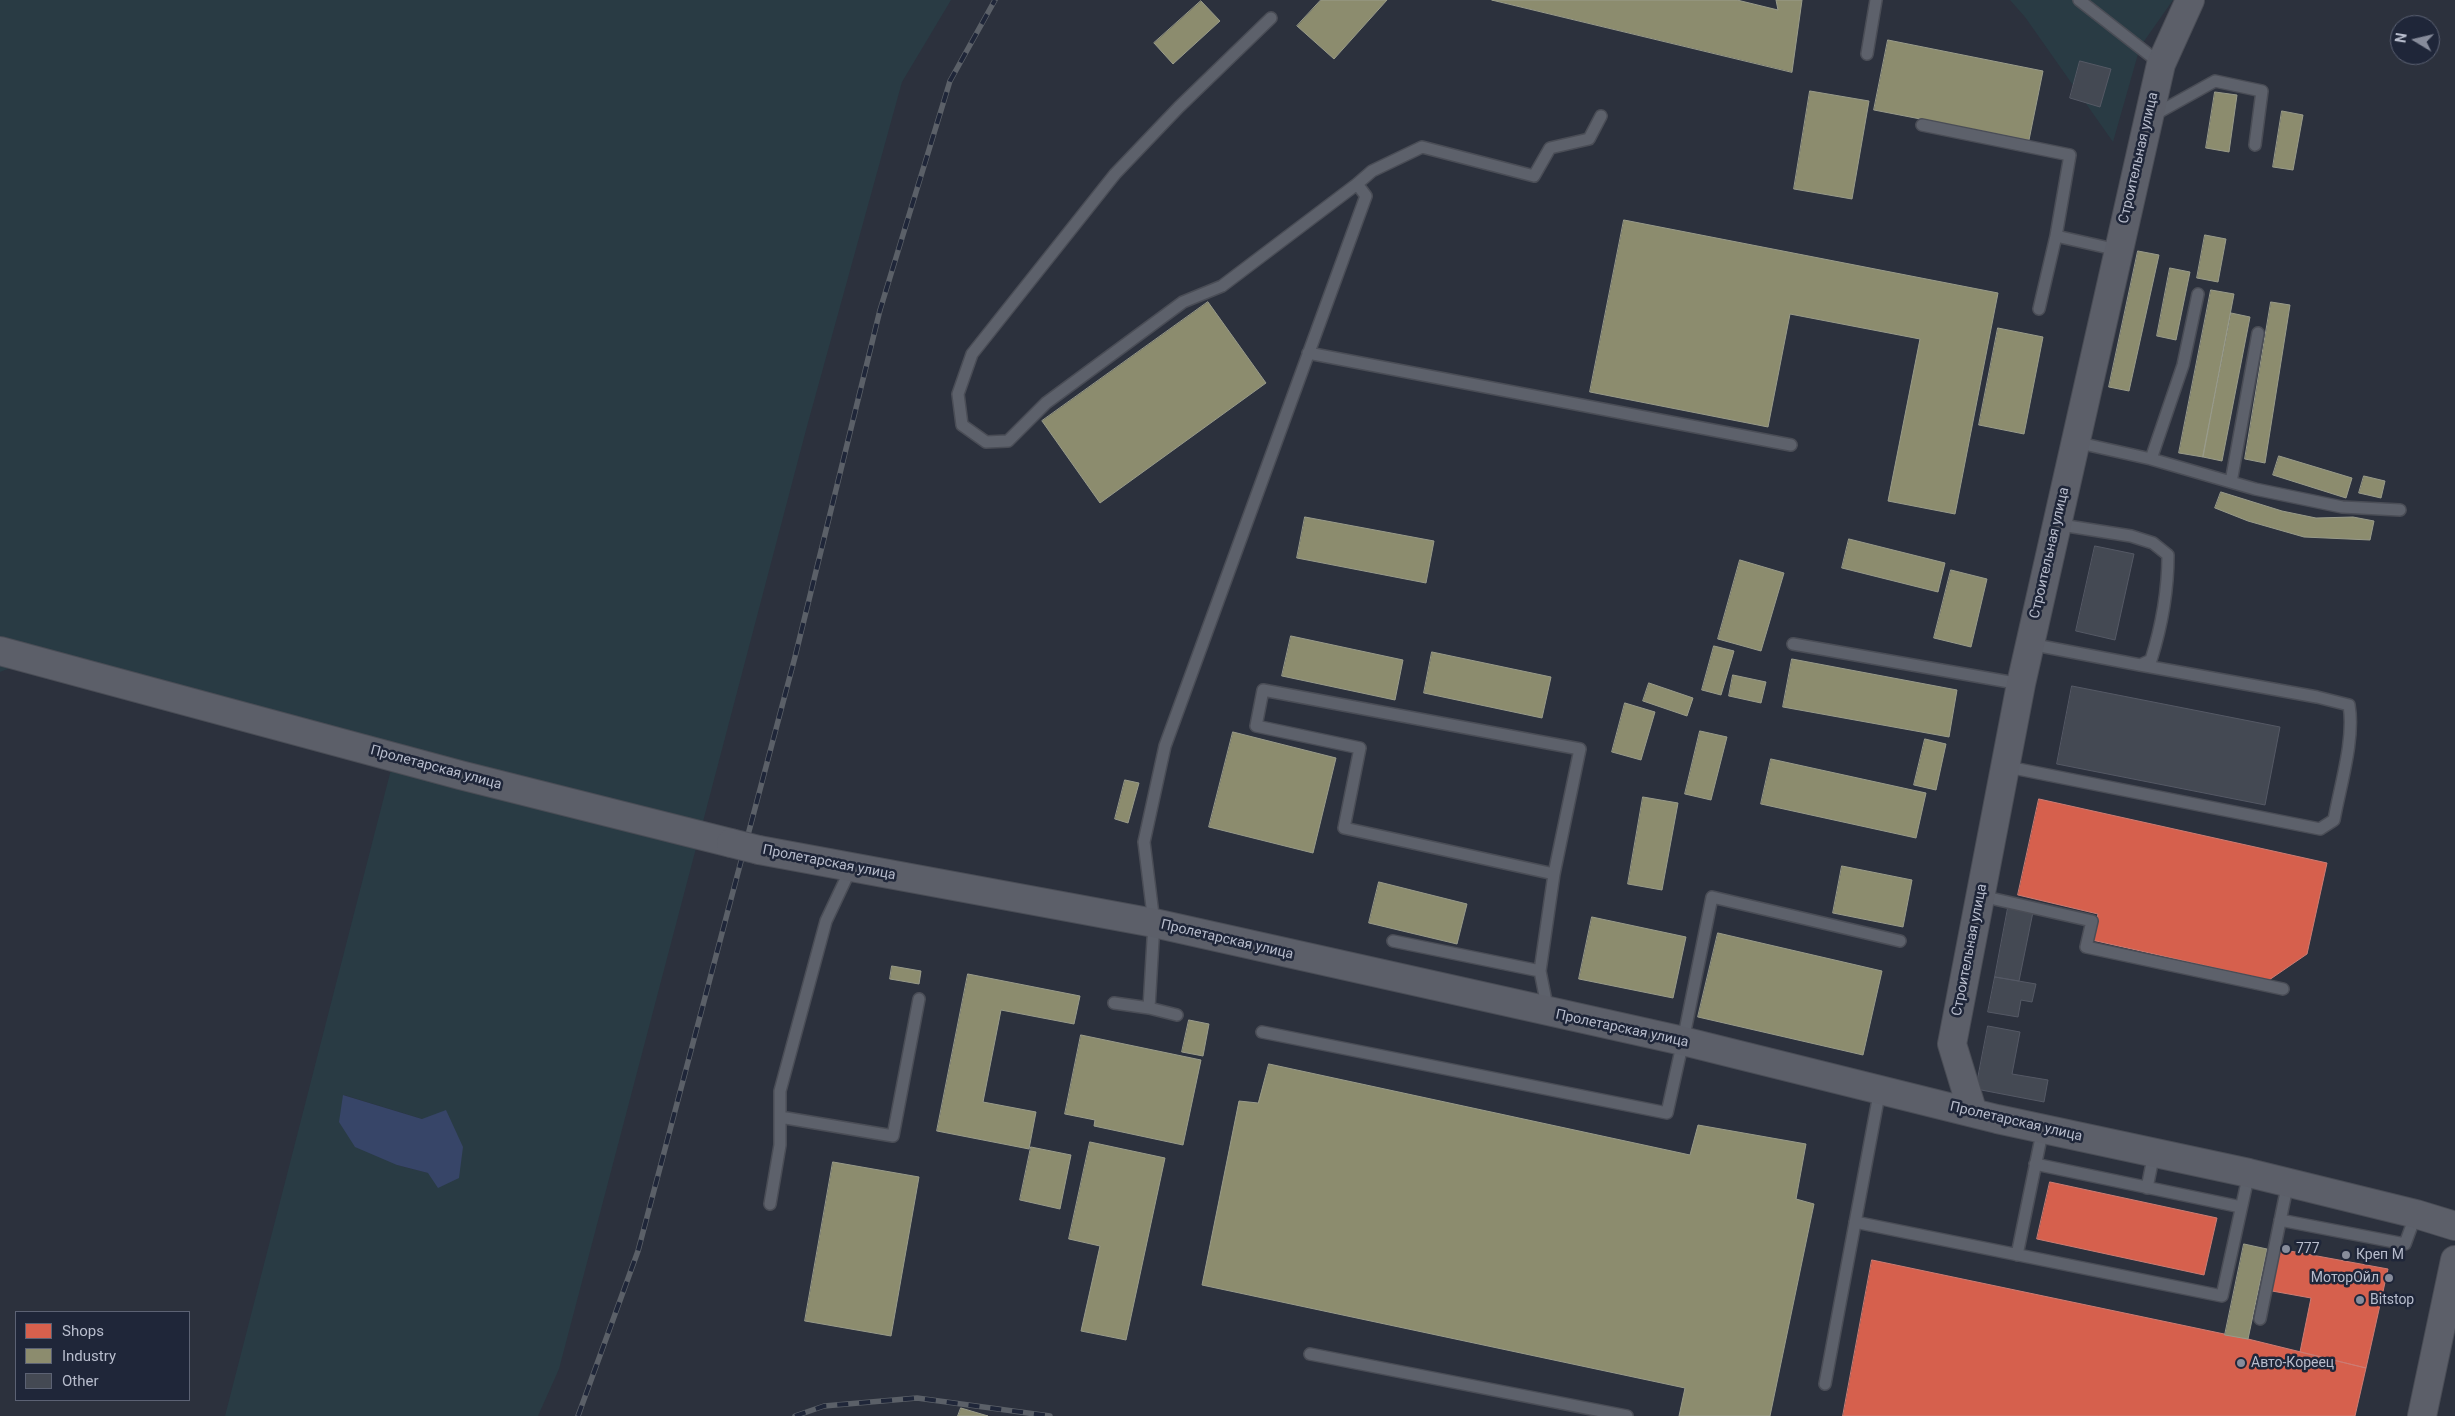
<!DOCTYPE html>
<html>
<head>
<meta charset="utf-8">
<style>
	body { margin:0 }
	#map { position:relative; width:2455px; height:1416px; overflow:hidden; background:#2c313d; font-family:Roboto,sans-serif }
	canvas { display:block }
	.legend { position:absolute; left:15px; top:1311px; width:175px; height:90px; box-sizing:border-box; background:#1f2639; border:1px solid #5c6274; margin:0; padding:6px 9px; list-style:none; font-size:15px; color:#b8bdcd }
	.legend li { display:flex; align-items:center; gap:10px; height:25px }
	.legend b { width:25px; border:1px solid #5c6274 }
	.north { position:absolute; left:2390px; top:15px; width:50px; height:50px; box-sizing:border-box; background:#1f2639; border:1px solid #5c6274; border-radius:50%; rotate:279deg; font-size:14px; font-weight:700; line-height:20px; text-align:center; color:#b8bdcd }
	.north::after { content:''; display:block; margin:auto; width:18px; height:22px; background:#878c9b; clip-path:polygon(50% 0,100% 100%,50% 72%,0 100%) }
</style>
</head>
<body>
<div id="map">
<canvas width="2455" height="1416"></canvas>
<ul class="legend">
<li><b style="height:14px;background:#d6604d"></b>Shops</li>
<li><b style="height:14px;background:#8c8c6e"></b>Industry</li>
<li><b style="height:14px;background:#444953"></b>Other</li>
</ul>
<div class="north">N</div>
</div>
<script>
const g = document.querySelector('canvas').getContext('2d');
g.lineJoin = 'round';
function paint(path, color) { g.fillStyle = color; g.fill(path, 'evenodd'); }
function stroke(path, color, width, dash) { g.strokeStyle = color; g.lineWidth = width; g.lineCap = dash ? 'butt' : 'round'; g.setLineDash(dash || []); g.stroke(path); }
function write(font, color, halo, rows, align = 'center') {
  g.font = font + ' Roboto,sans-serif'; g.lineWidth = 5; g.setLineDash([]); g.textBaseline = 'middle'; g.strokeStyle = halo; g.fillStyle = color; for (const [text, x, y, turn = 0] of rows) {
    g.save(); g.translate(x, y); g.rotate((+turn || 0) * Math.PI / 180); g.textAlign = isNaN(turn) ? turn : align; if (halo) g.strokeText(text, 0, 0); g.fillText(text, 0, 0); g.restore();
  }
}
const green = new Path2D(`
	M0,0H951L902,82L806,430L559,1369L538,1416H225L396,750L32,659L0,672ZM344,1095L422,1119L428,1173L397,1165Z
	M2010,0H2173L2140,47L2113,142L2025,17Z`);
const water = new Path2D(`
	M343,1095L422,1119L446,1110L463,1147L459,1178L438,1188L428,1173L397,1165L355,1147L339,1122Z`);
const shops = new Path2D(`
	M2039,799L2327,863L2307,954L2269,980L2092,940L2098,914L2018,895Z
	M2050,1182L2217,1218L2204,1275L2037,1239Z
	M2279,1249L2388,1269L2366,1368L2300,1352L2311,1298L2272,1291Z
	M1872,1260L2248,1339L2366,1368L2355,1416H1843Z`);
const industry = new Path2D(`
	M1321,0H1387L1334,59L1297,26Z
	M1492,0H1737L1778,10L1776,0H1802L1792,72Z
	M1201,1L1220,21L1173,64L1154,43Z
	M1888,40L2043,71L2029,140L1874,110Z
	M1810,91L1869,101L1852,199L1794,189Z
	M2215,92L2237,95L2229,152L2206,148Z
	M2282,111L2303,115L2293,170L2273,167Z
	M1624,220L1998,293L1955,514L1888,501L1920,339L1790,314L1768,427L1590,392Z
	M2205,235L2226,239L2218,282L2197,278Z
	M2138,251L2159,255L2129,391L2109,387Z
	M2170,268L2190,272L2176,340L2157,336Z
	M2211,290L2234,294L2203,457L2179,453Z
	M1208,302L1266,383L1100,503L1042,421Z
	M2271,302L2290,305L2265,463L2245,459Z
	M2231,313L2250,317L2222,461L2203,457Z
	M1998,328L2043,337L2024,434L1979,425Z
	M2279,456L2352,478L2346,498L2273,475Z
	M2364,476L2385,481L2381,498L2359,493Z
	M2221,492L2282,511L2316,518L2353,517L2374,521L2370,540L2304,537L2248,521L2215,508Z
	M1305,517L1434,541L1426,583L1297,558Z
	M1849,539L1945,563L1938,592L1842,568Z
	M1740,560L1784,573L1761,651L1718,639Z
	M1951,570L1987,579L1971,647L1934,638Z
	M1291,636L1403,660L1395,700L1282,676Z
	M1714,646L1734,651L1721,695L1702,690Z
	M1432,652L1551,677L1542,718L1424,693Z
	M1792,659L1957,690L1949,737L1783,707Z
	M1733,675L1766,682L1761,703L1729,696Z
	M1649,683L1693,698L1687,716L1643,701Z
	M1625,703L1655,712L1641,760L1612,752Z
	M1700,731L1727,737L1711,800L1685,794Z
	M1233,732L1336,758L1313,853L1209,827Z
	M1925,739L1946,744L1936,790L1914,785Z
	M1771,759L1926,793L1916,838L1761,804Z
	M1125,780L1139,783L1128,823L1115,819Z
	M1643,797L1678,803L1662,890L1628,884Z
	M1842,866L1912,880L1903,927L1833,913Z
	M1379,882L1467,904L1457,944L1369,923Z
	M1592,917L1686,937L1673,998L1579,979Z
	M1718,933L1882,971L1863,1055L1698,1017Z
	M892,966L921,971L919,984L890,979Z
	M968,974L1080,996L1074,1024L1001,1010L983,1102L1036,1112L1029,1149L937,1131Z
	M1189,1020L1209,1024L1203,1056L1182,1052Z
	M1081,1035L1201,1060L1183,1145L1094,1126L1095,1120L1065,1114Z
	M1269,1064L1690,1155L1698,1125L1806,1144L1796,1199L1814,1204L1770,1416H1679L1685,1388L1202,1285L1239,1101L1258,1103Z
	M1090,1142L1165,1158L1126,1340L1081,1331L1100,1246L1069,1239Z
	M1031,1147L1071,1155L1060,1209L1020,1200Z
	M833,1162L919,1177L891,1336L805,1321Z
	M2244,1244L2267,1249L2248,1339L2225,1335Z
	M961,1408L988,1416H958Z`);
const building = new Path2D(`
	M2080,61L2111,69L2100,107L2070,98Z
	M2095,546L2134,554L2115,640L2076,631Z
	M2072,686L2280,727L2265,805L2057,764Z
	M2008,908L2033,912L2019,981L1995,977Z
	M1995,977L2036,984L2032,1002L2021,1000L2018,1017L1988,1012Z
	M1988,1026L2020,1032L2012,1074L2048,1080L2044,1102L1976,1089Z`);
const lane = new Path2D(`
	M2079,0L2161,64
	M1271,18L1179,107L1115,174L972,354L958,394L962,425L986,442L1008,441L1046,403L1183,302L1222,286L1357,184L1372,171L1422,147L1534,176L1550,148L1589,139L1601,116
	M1867,54L1876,0
	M2152,116L2215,81L2262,91L2255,145
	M1922,125L2070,155L2056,236L2118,250
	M2039,309L2056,236
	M1308,353L1791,445
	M2075,442L2151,459L2255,489L2342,507L2400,510
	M2151,459L2183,365L2198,294
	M2231,482L2258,333
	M1793,644L2021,684
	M2035,645L2140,665L2151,660C2162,625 2168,592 2168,555L2153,543L2131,536L2061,525
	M2008,767L2320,829L2334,820C2340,786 2355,739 2349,705L2317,697L2140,665
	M1981,896L2092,921L2086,947L2283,989
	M1393,941L1540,971L1548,1011
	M1540,971L1554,874L1344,828L1360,748L1256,726L1263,690L1580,749L1554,874
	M1114,1003L1149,1008L1154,923L1144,842L1165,746L1366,196L1357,184
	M1149,1008L1177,1015
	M1262,1032L1667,1113L1683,1041L1712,897L1900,941
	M780,1117L893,1136L919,999
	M2035,1164L2241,1207
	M2147,1188L2154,1153
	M770,1204L780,1145V1091L826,921L851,868
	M2280,1220L2405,1244L2416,1214
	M1855,1222L2222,1296L2249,1173
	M2017,1255L2043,1128
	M2260,1319L2288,1182
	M1310,1354L1627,1416
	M1825,1384L1880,1089`);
const secondary = new Path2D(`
	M0,651L460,775L731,843
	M759,850L1154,923L1683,1041L1997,1119L2249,1173L2416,1214L2455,1226
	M1973,1113L1952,1044L2021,684L2161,64L2190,0
	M2422,1416L2455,1260`);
const rail = new Path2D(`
	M578,1416L638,1251L795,657L880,310L950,81L995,0
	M795,1416L824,1406L917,1398L1050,1416`);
const secondaryBridge = new Path2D(`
	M731,843L759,850`);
const markers = [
	[2286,1249,5,"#878c9b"],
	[2346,1255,5,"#878c9b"],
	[2389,1278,5,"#878c9b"],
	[2360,1300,5,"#878c9b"],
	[2241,1363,5,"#878c9b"]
];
const streetNames = [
	["Строительная улица",2139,158,-77],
	["Строительная улица",2050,553,-77],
	["Пролетарская улица",436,768,15],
	["Пролетарская улица",829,863,11],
	["Пролетарская улица",1227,940,13],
	["Строительная улица",1970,950,-79],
	["Пролетарская улица",1622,1029,12],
	["Пролетарская улица",2016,1122,13]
];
const poiNames = [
	["777",2296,1249],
	["Креп М",2356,1255],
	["МоторОйл",2379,1278,"right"],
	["Bitstop",2370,1300],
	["Авто-Кореец",2251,1363]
];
paint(green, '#293b44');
paint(water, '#374568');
paint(shops, '#d6604d');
stroke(shops, '#cd7c73', 1);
paint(industry, '#8c8c6e');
stroke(industry, '#999b8a', 1);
paint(building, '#444953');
stroke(building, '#555965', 1);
stroke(lane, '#4a4d56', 14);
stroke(secondary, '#4a4d56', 30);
stroke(lane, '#5d616b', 11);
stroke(secondary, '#5c5f69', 28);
stroke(rail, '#5b6068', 5.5);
stroke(rail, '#1f2639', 4, [11]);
stroke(secondaryBridge, '#4a4d56', 30, []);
stroke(secondaryBridge, '#5c5f69', 28);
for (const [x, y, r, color] of markers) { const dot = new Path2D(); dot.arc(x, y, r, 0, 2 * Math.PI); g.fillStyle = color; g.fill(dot); stroke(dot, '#1f2639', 2); }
write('14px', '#b8bdcd', '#1f2639', streetNames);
write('14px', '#b8bdcd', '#1f2639', poiNames, 'left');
</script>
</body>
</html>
